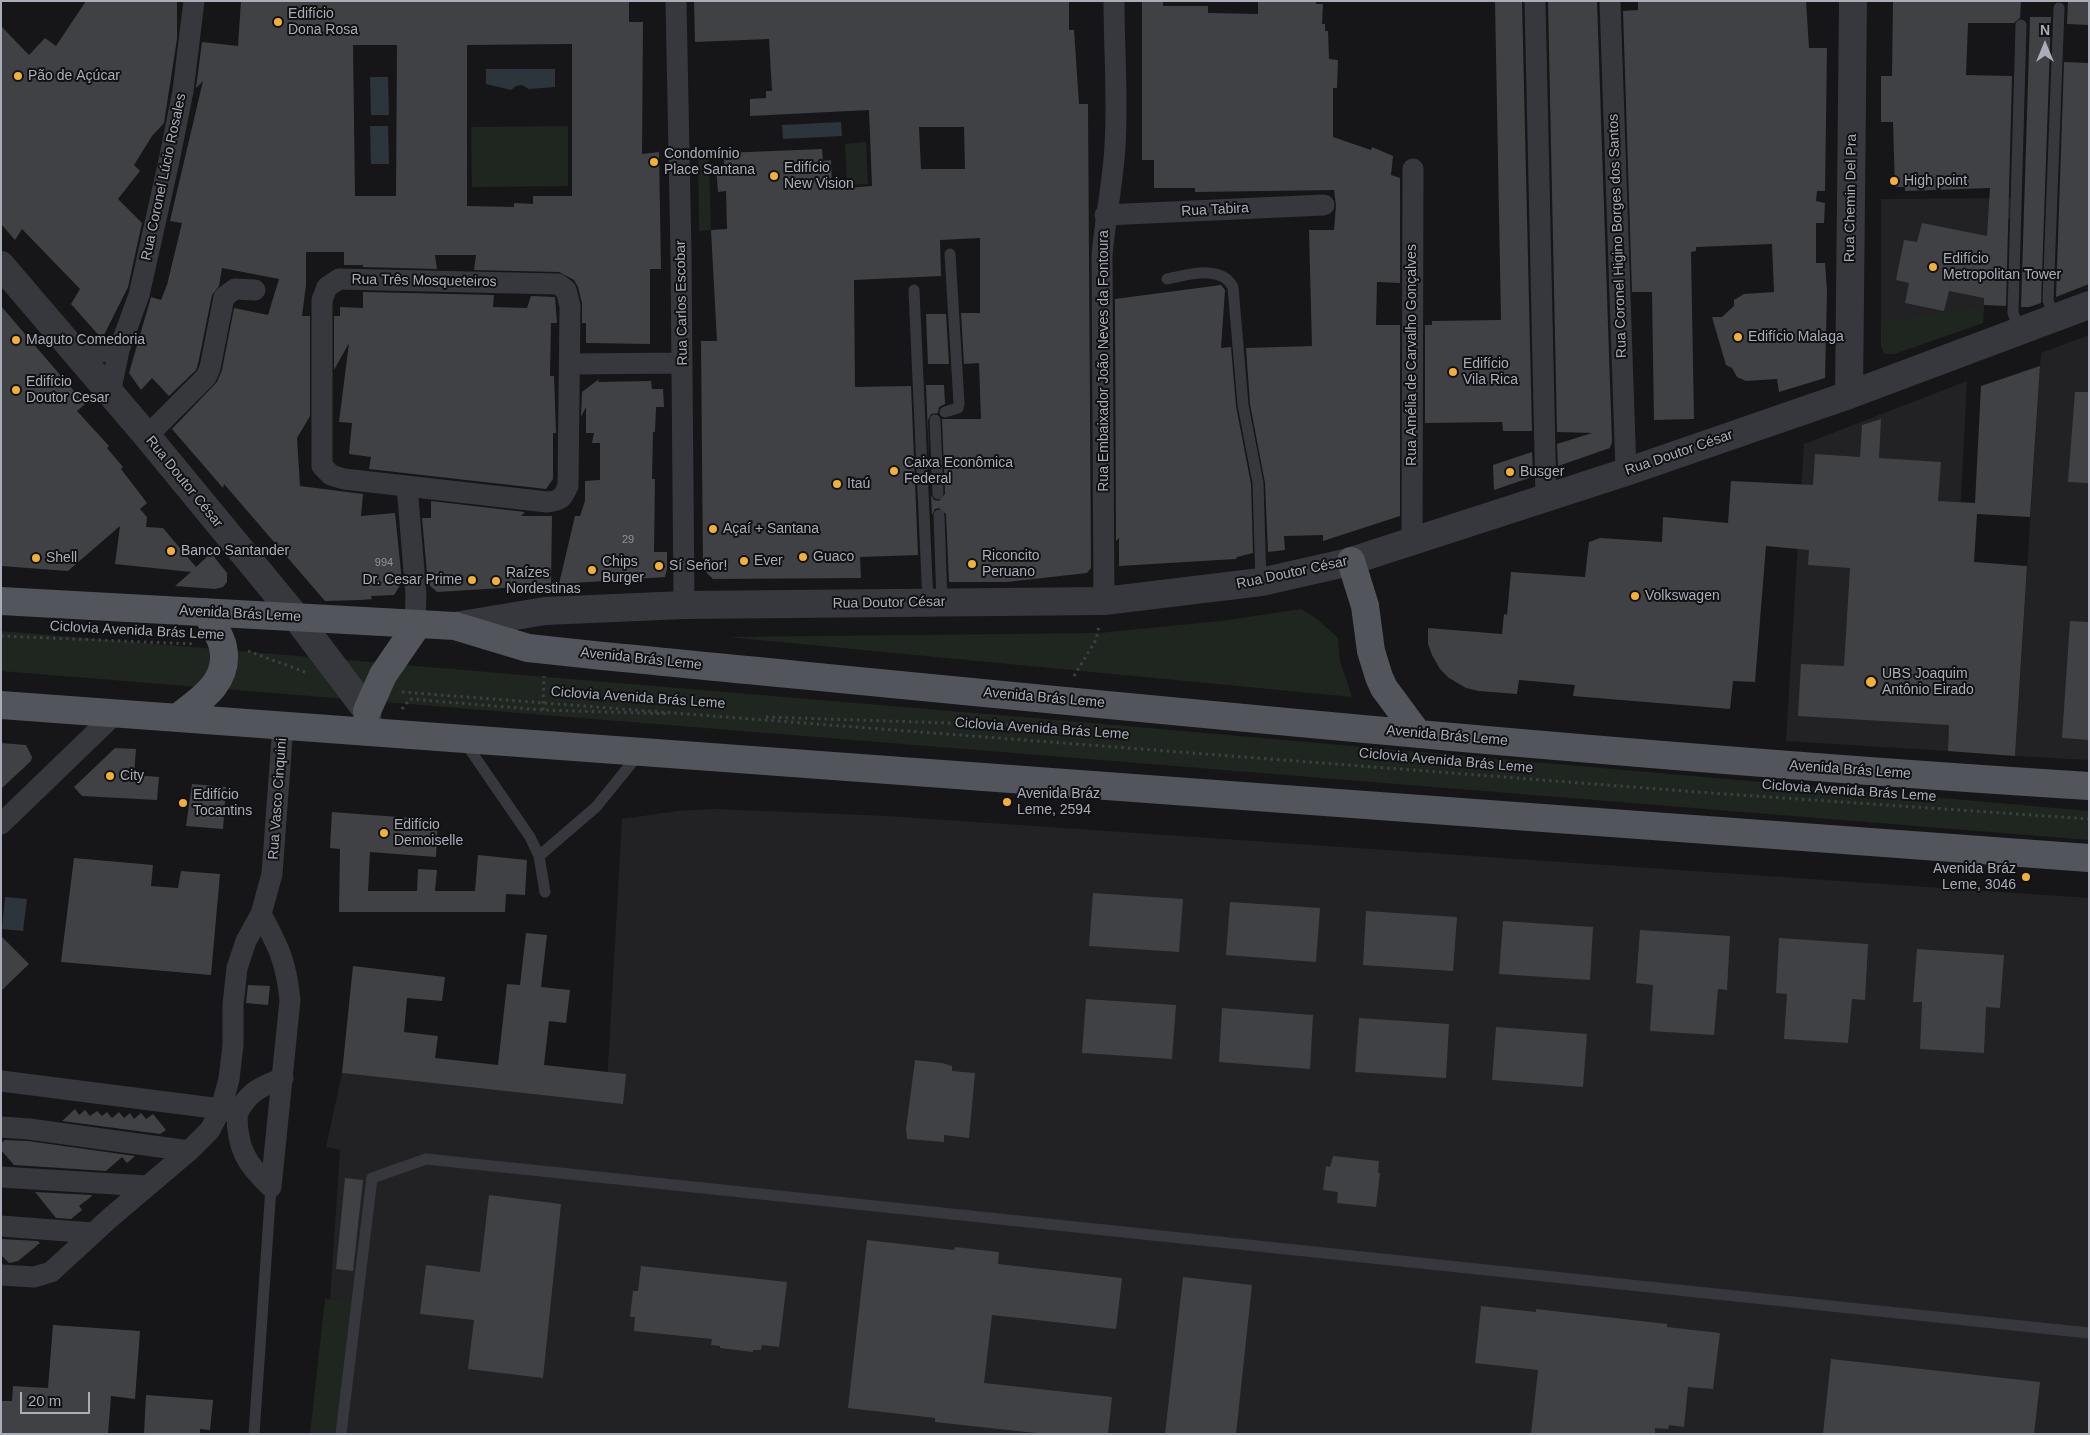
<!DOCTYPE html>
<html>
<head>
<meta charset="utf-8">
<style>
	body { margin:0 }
	#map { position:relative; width:2090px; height:1435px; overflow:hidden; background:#161618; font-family:Helvetica,sans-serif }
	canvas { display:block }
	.frame { position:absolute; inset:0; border:2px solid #a8adb8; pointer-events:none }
	.north { position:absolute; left:2020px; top:20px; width:50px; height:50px; -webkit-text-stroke:4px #111113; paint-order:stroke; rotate:0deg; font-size:14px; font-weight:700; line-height:20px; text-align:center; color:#a8adb8 }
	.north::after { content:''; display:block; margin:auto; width:18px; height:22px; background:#a8adb8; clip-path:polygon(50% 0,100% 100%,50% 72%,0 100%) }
	.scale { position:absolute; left:20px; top:1392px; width:70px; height:22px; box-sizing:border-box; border:2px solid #a8adb8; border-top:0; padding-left:6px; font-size:15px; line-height:18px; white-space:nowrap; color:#a8adb8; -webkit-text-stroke:4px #111113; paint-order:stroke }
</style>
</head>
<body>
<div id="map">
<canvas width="2090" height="1435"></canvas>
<div class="frame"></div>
<div class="north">N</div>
<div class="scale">20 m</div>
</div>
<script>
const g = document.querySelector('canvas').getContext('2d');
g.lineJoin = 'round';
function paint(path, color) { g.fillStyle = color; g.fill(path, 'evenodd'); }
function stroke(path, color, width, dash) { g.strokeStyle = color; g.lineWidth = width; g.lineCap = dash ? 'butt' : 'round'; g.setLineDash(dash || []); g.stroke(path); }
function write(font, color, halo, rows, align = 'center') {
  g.font = font + ' Helvetica,sans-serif'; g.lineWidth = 4; g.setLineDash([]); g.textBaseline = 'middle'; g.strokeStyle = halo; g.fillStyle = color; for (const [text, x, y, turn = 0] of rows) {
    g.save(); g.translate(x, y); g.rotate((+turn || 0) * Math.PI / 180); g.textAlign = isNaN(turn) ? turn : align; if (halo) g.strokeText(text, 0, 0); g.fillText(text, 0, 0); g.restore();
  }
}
const built = new Path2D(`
	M2011,198V219H1989L1983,323L1894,354H1884L1881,346V199Z
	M2089,335V760L2015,756L2041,353Z
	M1967,381L1948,751L1786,741L1804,444Z
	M715,809L887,816L2089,898V1434H321L340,1150L326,1147L342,1073L606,1102L622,819L677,811Z`);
const green = new Path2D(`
	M568,126V186L472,187L471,127Z
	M866,142L868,184L847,185L845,144Z
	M698,157H709L711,230L699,231Z
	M1984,306L1983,323L1894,354H1884L1881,346V322Z
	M1301,609L1317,619L1338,638L1340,661L1352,697L728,637L1099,633L1221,621Z
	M1,631L1069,721L2089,811V840L1,671Z
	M325,1299L354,1302L343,1434H310Z`);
const water = new Path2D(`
	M486,69H555V87L529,89L522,85L516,86L511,90L486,84Z
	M370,77H388L389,115H371Z
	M841,122L842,136L783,139L782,125Z
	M370,126H388L389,164H371Z
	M5,897L27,899L23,931L2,929Z`);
const building = new Path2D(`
	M86,1H177V39L164,123L152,136L134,165L140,171L118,199L142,223L128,287L102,339L71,304L80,289L22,229L15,240L1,224V26L29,55L45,38L56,46Z
	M241,1H629V22H643L642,154L659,152L661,269H650V344L586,343V323H582V303L578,287L574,280L559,272L474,270L476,255H435L437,269L363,267V265H344V252H306V285L302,316H310V416L297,438L300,486L363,494L361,516L395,513L402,582L394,595L371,596L372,599L361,600L325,601L224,484L223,488L172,429L217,382L222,370L234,308L268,315L279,279L222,268L219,286L212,295L198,364L196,370L169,396L152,378L141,390L129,373L151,297L161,300L167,285L182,223L170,221L203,81L196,88L202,42L238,46ZM572,44V196H533V204L514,203V207L467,206V45ZM353,45H397L396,196H355Z
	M694,1H1069V30H1074L1079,104H1088L1091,568L1087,573L1007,582H949L946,514L939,508L935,509L932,515L931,495L934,500L939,501L945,494L942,419H981L979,363L964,364L961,313H980V238L940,240L941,276L854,280L855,387L911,386L918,555L860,557L861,578L713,579L703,569L701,341H717L711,230L727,229L726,191L718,192L716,167L724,166V153L822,149L823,161L831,160L832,189L872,186L869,110L750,116V99L766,98V91H772L769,39L695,42ZM919,127H964L965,169H921Z
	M1142,1H1163V6H1208V13L1258,14V1H1316V4H1323L1322,24H1325V31H1328L1329,59L1338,60L1337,88H1333V137L1371,150L1372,147L1393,156L1391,175L1400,178V283L1377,282L1376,325H1400V516L1323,541V535L1284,536L1285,550L1268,552L1265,483L1250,404L1246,348L1312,346L1309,230H1334L1336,205L1334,190L1195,192V188H1154V160H1142Z
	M1495,1H1522L1532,431H1503L1502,422L1425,423V325H1432V321L1501,320Z
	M1548,1H1597L1612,442L1610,448L1558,466L1557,444L1592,433L1557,432Z
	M1638,1H1806L1809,48H1827L1825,191H1817L1816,201L1825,203L1824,223H1816V263H1825L1827,291L1825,378L1779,392L1777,379L1746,381L1737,377L1732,368L1726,365L1712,317H1722L1734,306V300L1744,294L1774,292L1772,244L1696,247V251L1691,252L1694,419L1654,420L1652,292H1632L1623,11L1638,10Z
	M1893,1H2021L2020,18L2014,23H1968L1966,75L2012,76L2006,306L1984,305V298L1949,291L1944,311L1905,303L1909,283L1896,280L1904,240L1917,242L1922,223L1987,236L1990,188L1905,191V187H1895L1893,122H1881V76H1892Z
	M2068,1H2089V25L2067,24Z
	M2030,17H2051L2041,303L2029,307H2021Z
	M2064,62L2089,63V284L2056,297Z
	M1221,285L1225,290L1221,348L1231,347L1236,406L1251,484L1253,553L1237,557L1236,559L1119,566V538L1116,541L1115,299Z
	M363,292L494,295L493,307L527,308L531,296L555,297L557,323H551L550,376H554L556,433H553V479L546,489L369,469L371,457L349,454L352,423L339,422L349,343L334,370V316H340V307L363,308Z
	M1,306L85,404L77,411L109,446L107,448L123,467L121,469L147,503L140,509L147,517L146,527L163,528L196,567L211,553L227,573V582L223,587L215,589L175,586L191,572L115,564L120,526L68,571L1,566Z
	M926,314H946L949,364H928Z
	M2040,366L2030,517L1977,514L1974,562L2027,566L2015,756L1948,751L1949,725L1798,716L1801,664L1844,666L1850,568L1808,565L1809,550L1766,546L1755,682L1733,681L1730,709L1573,696L1575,685L1519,680L1517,694L1479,691L1466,688L1449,678L1440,669L1432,655L1428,644V628L1502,634L1504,614L1507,615L1511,572L1585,577L1589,542L1600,538L1662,542L1663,517L1728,523L1731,481L1813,485L1815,454L1860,457L1862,425L1881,419L1879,458L1941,462L1938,501L1975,503L1981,386Z
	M599,379L598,382L651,381L652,389H663L664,407H656L655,432H653L652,479H655L654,552H667V569L665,577L559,584L575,516H580L585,501V481L600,480V443H592L594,433H586V407L581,417L582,392Z
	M926,385H944L945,404L939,407L938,413L931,414L928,420L929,461Z
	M2075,392H2089V483L2068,482Z
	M1532,452L1533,475L1528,476L1529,478L1494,490L1493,465Z
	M431,501L525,512L521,516H552L551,585L437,592L428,584L422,518H431Z
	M2070,621L2089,622V740L2062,738Z
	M1,743L26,745L32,757L31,761L1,789Z
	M115,748L136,749L134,775L159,777L157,800L82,796L74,787Z
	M192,784L226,787L223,829L186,826Z
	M332,812L438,820L436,857L370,852L368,891H417L418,869L437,870L435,891H475L478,855L527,860L525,895L506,894L505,912H339L340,849L330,848Z
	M74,858L153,865L151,886L178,888L181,871L220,874L211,975L61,962Z
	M1093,893L1183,899L1179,952L1089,946Z
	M1230,902L1320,908L1316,962L1226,955Z
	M1366,911L1457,917L1453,971L1363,965Z
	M1503,921L1593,927L1590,980L1499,974Z
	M1640,930L1730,936L1727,990L1718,989L1714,1035L1650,1031L1653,985L1636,983Z
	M526,933L547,935L541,987L570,990L566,1023L549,1021L544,1065L626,1074L623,1104L342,1073L353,966L445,977L442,1001L407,998L404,1032L438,1036L435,1058L498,1065L507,984L520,985Z
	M1,936L29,964L1,991Z
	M1779,938L1868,944L1865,1000L1852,999L1848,1043L1784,1039L1787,994L1776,993Z
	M1917,949L2004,955L2000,1008L1986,1007L1984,1053L1920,1049L1922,1002H1913Z
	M248,985L270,986L268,1005L246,1003Z
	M1086,999L1176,1005L1172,1059L1082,1053Z
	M1222,1008L1313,1015L1310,1069L1219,1062Z
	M1359,1018L1449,1024L1446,1078L1355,1072Z
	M1496,1027L1587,1034L1583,1087L1492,1080Z
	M915,1060L942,1063L952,1066V1071L975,1073L969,1138L944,1135V1142L907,1139L906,1129Z
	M75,1109L79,1115L85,1110L90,1116L97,1111L102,1116L107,1112L112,1118L119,1112L124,1118L130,1113L134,1119L141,1113L146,1119L153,1114L166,1130L160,1134L62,1121Z
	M5,1140L28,1141L135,1156L127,1163L122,1157L106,1171L14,1165L1,1150V1143Z
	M1333,1156L1379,1161L1378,1173H1380L1376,1207L1337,1203L1338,1192L1323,1190L1326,1166L1330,1167Z
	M345,1178L363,1180L353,1271L336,1269Z
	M35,1192L91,1195L92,1196L79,1206L82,1210L71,1219L56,1218Z
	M489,1195L561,1204L543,1378L468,1369L474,1320L420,1314L426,1265L480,1272Z
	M1,1239L38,1241L40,1243L18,1261L9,1263L1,1255Z
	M867,1240L954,1250L955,1247L999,1252L998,1264L1122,1278L1116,1329L992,1315L984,1383L1112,1397L1108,1434H1045L935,1422V1418L848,1408Z
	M641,1266L787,1282L779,1347L762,1345L761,1350H753V1352L720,1348V1346L711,1345L712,1339L634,1331L635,1317H630L633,1291H638Z
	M1183,1277L1252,1285L1236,1434H1165Z
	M1481,1306L1536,1312V1309L1667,1324V1327L1720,1333L1713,1389L1688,1387L1684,1427L1669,1425L1668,1429L1655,1428V1434H1531L1538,1370L1475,1363Z
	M53,1325L140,1331L135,1399L111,1396L108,1434H1V1401H12L13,1386L48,1388Z
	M1831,1359L2040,1382L2034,1434H1823Z
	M146,1395L213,1400L210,1430L200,1429V1434H144Z`);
const path = new Path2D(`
	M1,636L195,644
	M248,651L305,672
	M1074,676L1096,640L1099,626
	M402,692L1697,792L2089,819
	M402,709L410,699L543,710L670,714
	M543,710L544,676
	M766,717L1040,726`);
const service = new Path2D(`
	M1167,279C1188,275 1221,264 1233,287L1243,405L1258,483L1261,582
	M914,290L928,603
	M2054,318L2048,300L2059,8
	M2020,331L2013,313L2021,25
	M945,412L958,408L959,403L950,254
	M935,420L938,494
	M939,515L942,603
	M464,741L530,837L539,856L545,892
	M539,856L596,807L639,754
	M254,1434L271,1187
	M341,1434L372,1178L426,1159L2089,1333`);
const minor = new Path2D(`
	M676,1L681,253L684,605
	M1535,1L1546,498
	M1610,1L1626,472
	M1105,215L1324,205
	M339,279L558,284L566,290L570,306L568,486C563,498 560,501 547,502L344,479L331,475L322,466V300L327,287Z
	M77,354L119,350
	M570,364L682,363
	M110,393L119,350L139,295L169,161L183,91L194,1
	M147,436L206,377L210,368L224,297L235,289L255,290
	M407,486L416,595L415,624
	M1412,541L1413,169
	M1104,601L1102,256C1105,219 1113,183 1115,146C1118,98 1114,49 1114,1
	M1,824L116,713
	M261,914C279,948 286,961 290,1000L271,1187
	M1,1081L221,1109L237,1114C237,1148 246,1164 271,1187
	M237,1114C249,1091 260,1087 283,1078
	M1,1127L29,1129L189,1151
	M1,1177L147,1186
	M1,1226L93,1233
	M1,1275L34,1277L51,1272L111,1217L189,1151L210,1130L221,1109L229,1079L233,1045V1005L237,968L246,941L261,914L272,874L283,725`);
const tertiary = new Path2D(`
	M1,265L147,436L296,617L367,711L368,731
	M1849,395L1853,1
	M455,626L545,611L684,605L1104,601L1261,582L1345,563L1626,472L1849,395L2089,305`);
const primary = new Path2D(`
	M1351,561L1365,606L1371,651L1379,677L1384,688L1418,734
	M1,601L455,626L528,648L603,656C1098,704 1592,755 2089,786
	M1,705L2089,858
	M367,711L383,675L418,624
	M178,717C202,699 230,681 223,647C221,636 211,622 206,612`);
const markers = [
	[278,22,5,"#f2b134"],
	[18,76,5,"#f2b134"],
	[654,162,5,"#f2b134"],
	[774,176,5,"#f2b134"],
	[1894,181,5,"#f2b134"],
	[1933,267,5,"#f2b134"],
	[1738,337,5,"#f2b134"],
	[16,340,5,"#f2b134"],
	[1453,372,5,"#f2b134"],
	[16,390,5,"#f2b134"],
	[894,471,5,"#f2b134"],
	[1510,472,5,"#f2b134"],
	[837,484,5,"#f2b134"],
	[713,529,5,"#f2b134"],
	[171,551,5,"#f2b134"],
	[803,557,5,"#f2b134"],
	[36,558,5,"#f2b134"],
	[744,561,5,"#f2b134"],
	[972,564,5,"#f2b134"],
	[659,566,5,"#f2b134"],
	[592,570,5,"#f2b134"],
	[472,580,5,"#f2b134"],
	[496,581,5,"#f2b134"],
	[1635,596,5,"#f2b134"],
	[1871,682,6,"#f2b134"],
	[110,776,5,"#f2b134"],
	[1007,802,5,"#f2b134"],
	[183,803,5,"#f2b134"],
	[384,833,5,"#f2b134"],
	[2026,877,5,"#f2b134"]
];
const numberNames = [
	["29",628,540],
	["994",384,563]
];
const poiNames = [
	["Edifício",288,14],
	["Dona Rosa",288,30],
	["Pão de Açúcar",28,76],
	["Condomínio",664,154],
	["Place Santana",664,170],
	["Edifício",784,168],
	["New Vision",784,184],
	["High point",1904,181],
	["Edifício",1943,259],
	["Metropolitan Tower",1943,275],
	["Edifício Malaga",1748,337],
	["Maguto Comedoria",26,340],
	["Edifício",1463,364],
	["Vila Rica",1463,380],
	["Edifício",26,382],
	["Doutor Cesar",26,398],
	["Caixa Econômica",904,463],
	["Federal",904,479],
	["Busger",1520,472],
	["Itaú",847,484],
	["Açaí + Santana",723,529],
	["Banco Santander",181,551],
	["Riconcito",982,556],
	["Peruano",982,572],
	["Guaco",813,557],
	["Shell",46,558],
	["Ever",754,561],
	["Chips",602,562],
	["Burger",602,578],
	["Sí Señor!",669,566],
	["Raízes",506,573],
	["Nordestinas",506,589],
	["Dr. Cesar Prime",462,580,"right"],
	["Volkswagen",1645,596],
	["UBS Joaquim",1882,674],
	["Antônio Eirado",1882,690],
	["City",120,776],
	["Avenida Bráz",1017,794],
	["Leme, 2594",1017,810],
	["Edifício",193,795],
	["Tocantins",193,811],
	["Edifício",394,825],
	["Demoiselle",394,841],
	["Avenida Bráz",2016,869,"right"],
	["Leme, 3046",2016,885,"right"]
];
const streetNames = [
	["Rua Coronel Lúcio Rosales",164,177,-78],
	["Rua Chemin Del Pra",1851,198,-89],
	["Rua Tabira",1215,210,-3],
	["Rua Coronel Higino Borges dos Santos",1618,236,-92],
	["Rua Três Mosqueteiros",424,281,1],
	["Rua Carlos Escobar",682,303,-91],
	["Rua Amélia de Carvalho Gonçalves",1412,355,-90],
	["Rua Embaixador João Neves da Fontoura",1104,361,-90],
	["Rua Doutor César",1679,453,-19],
	["Rua Doutor César",184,482,51],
	["Rua Doutor César",1292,573,-12],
	["Rua Doutor César",889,603,-1],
	["Avenida Brás Leme",240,614,3],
	["Ciclovia Avenida Brás Leme",137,631,3],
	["Avenida Brás Leme",641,659,6],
	["Ciclovia Avenida Brás Leme",638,698,4],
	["Avenida Brás Leme",1044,698,5],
	["Ciclovia Avenida Brás Leme",1042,729,4],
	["Avenida Brás Leme",1447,736,5],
	["Ciclovia Avenida Brás Leme",1446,761,5],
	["Avenida Brás Leme",1850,770,4],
	["Ciclovia Avenida Brás Leme",1849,791,4],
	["Rua Vasco Cinquini",278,799,-86]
];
paint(built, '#222225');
paint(green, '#1e261f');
paint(water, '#2c353c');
paint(building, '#404145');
stroke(path, '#3d3f44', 3, [2.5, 4]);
stroke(service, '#37383d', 11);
stroke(minor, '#37383d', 21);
stroke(tertiary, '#37383d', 28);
stroke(primary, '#53555c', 28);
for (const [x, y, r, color] of markers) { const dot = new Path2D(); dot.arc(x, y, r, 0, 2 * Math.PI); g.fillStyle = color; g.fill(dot); stroke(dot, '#111113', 2); }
write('11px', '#8e929b', null, numberNames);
write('14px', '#a8adb8', '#111113', poiNames, 'left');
write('14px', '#a8adb8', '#111113', streetNames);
</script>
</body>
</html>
